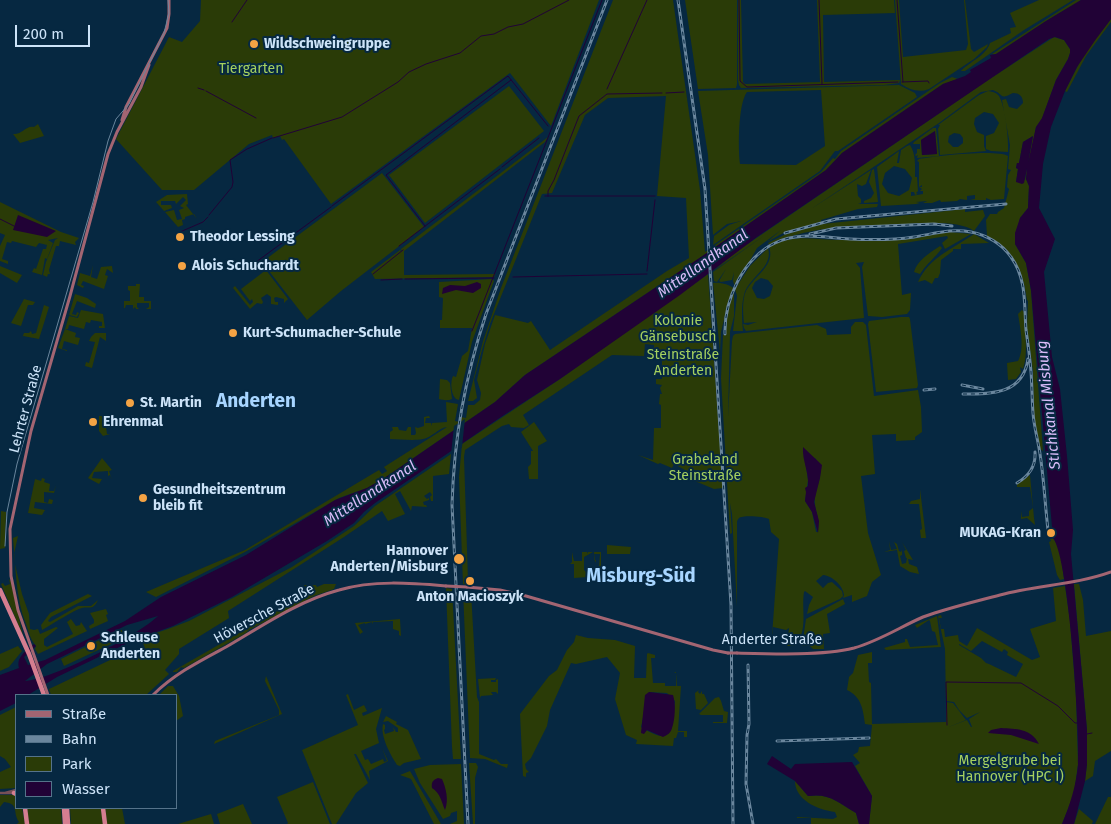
<!DOCTYPE html>
<html>
<head>
<meta charset="utf-8">
<style>
	body { margin:0 }
	#map { position:relative; width:1111px; height:824px; overflow:hidden; background:#062841; font-family:"Fira Sans",sans-serif }
	canvas { display:block }
	.legend { position:absolute; left:15px; top:694px; width:162px; height:115px; box-sizing:border-box; background:#062841; border:1px solid #55738a; margin:0; padding:6px 9px; list-style:none; font-size:15px; color:#cce3f8 }
	.legend li { display:flex; align-items:center; gap:10px; height:25px }
	.legend b { width:25px; border:1px solid #55738a }
	.scale { position:absolute; left:15px; top:25px; width:75px; height:22px; box-sizing:border-box; border:2px solid #cce3f8; border-top:0; padding-left:6px; font-size:15px; line-height:18px; white-space:nowrap; color:#cce3f8; -webkit-text-stroke:4px #062841; paint-order:stroke }
</style>
</head>
<body>
<div id="map">
<canvas width="1111" height="824"></canvas>
<ul class="legend">
<li><b style="height:6px;background:#a36572"></b>Straße</li>
<li><b style="height:6px;background:#6a869d"></b>Bahn</li>
<li><b style="height:14px;background:#2a3b07"></b>Park</li>
<li><b style="height:14px;background:#210236"></b>Wasser</li>
</ul>
<div class="scale">200 m</div>
</div>
<script>
const g = document.querySelector('canvas').getContext('2d');
g.lineJoin = 'round';
function paint(path, color) { g.fillStyle = color; g.fill(path, 'evenodd'); }
function stroke(path, color, width, dash) { g.strokeStyle = color; g.lineWidth = width; g.lineCap = dash ? 'butt' : 'round'; g.setLineDash(dash || []); g.stroke(path); }
function write(font, color, halo, rows, align = 'center') {
  g.font = font + ' "Fira Sans",sans-serif'; g.lineWidth = 4; g.setLineDash([]); g.textBaseline = 'middle'; g.strokeStyle = halo; g.fillStyle = color; for (const [text, x, y, turn = 0] of rows) {
    g.save(); g.translate(x, y); g.rotate((+turn || 0) * Math.PI / 180); g.textAlign = isNaN(turn) ? turn : align; if (halo) g.strokeText(text, 0, 0); g.fillText(text, 0, 0); g.restore();
  }
}
const green = new Path2D(`
	M201,0H599L551,126L510,73L331,204L284,139L282,140L280,136L273,138L272,135L249,144L194,190H162L116,139L169,37L182,42L200,21Z
	M613,0H673L700,190L705,252L821,172L833,158L835,159L841,151L940,83L952,77L958,79L943,84L842,153L826,170L701,257L525,375L495,402L383,479L367,488L339,498L245,552L156,597L146,592L245,550L379,470L382,474L387,471L384,467L447,427C440,427 431,438 423,439C413,441 400,439 390,439V432L393,430L392,427H398L399,430L406,431L408,427H411V435H415L416,433L415,427L418,428L424,426V417L429,416L430,418H426L425,423H431V426L432,423L447,422L446,402L458,404L455,421L460,422L461,417L466,418L468,405H474L480,400L481,393L477,380L485,344L495,315L528,323L531,321L550,350L667,271L689,258L686,198L657,196L666,96L608,98L585,115L552,193L542,194L490,324L482,350L474,380L477,398L473,401H468L483,341L501,288Z
	M685,0H737V84L736,88L698,89Z
	M738,0H741L743,82L745,84L820,82L817,0H894L895,13L823,15L824,82L900,80L899,83L884,85L741,88L739,85L738,80Z
	M895,0H899L903,57L966,50L968,44L964,0H965L971,49L974,52L988,44L987,47L974,59L929,89C919,93 910,90 901,84Z
	M1039,0H1073L1024,30L965,71H961C969,62 986,56 990,43L1011,33L1010,28L1016,27L1010,13Z
	M1076,0H1081L1046,21L996,54H992Z
	M1111,19V22L1086,56L1067,92L1065,91L1084,54Z
	M1054,37L1064,40L1070,49V53L1068,59L1056,80L1042,119L1036,127L1026,179L1029,186L1028,208L1020,218L1015,244L1026,263L1031,291L1043,451L1040,449L1034,420L1033,371L1027,328L1028,301L1027,300C1023,270 1014,252 987,236L986,220L990,214H997L998,212L1004,208L1009,189L1007,187L1008,175L1011,170L1008,169L1010,145L1002,100L1006,99L1009,107L1017,109L1023,103C1023,96 1019,93 1013,93C999,100 1005,95 993,90L981,92L939,123L811,209L871,170L866,184L862,186L857,184L858,196L861,199V203L858,204H878L877,207L858,209L821,220V222L785,232L767,242L781,230L757,248L735,287L733,281L734,272L732,280L721,282L719,281L726,269L717,282L714,281L713,272L765,235L713,271L736,252L985,82ZM1033,136L1025,180L1016,182L1018,169L1016,168L1017,163H1019L1023,142Z
	M899,85L915,93L917,97L838,151H835L820,171L713,245L714,236L729,225L741,221L727,224L713,235L708,155L698,91ZM821,90L825,146L796,165L740,164C738,148 738,104 747,92Z
	M509,86L544,131L425,223L389,175Z
	M988,91C993,92 996,92 999,96C1005,106 1009,140 1008,152L991,151L986,149V136L994,133L999,123L993,114L984,112L975,118L974,124L977,132L984,135V146L986,151L940,155L938,129L940,125H938L979,95ZM954,133L960,134L963,138V143L958,147H953L948,142L949,136Z
	M38,124L44,136L20,143L13,134C22,135 26,125 34,127Z
	M933,128H936L939,156L917,158L918,155L916,156L915,155L917,153V149H920V144H913L914,142ZM935,131L937,154L922,155L921,140Z
	M548,137L545,142L404,251V275L495,274L494,277L375,279L371,272L400,250L402,252L401,249Z
	M907,146L910,145C916,154 915,166 915,177H917L918,191L916,193L918,194L915,195L914,192H911V196L923,194V191H920L922,189L919,187H922V185L919,187V162L917,161L919,159C934,156 997,149 1008,156L1004,199L991,200L986,198V200H970L975,199V195L967,196V200L960,199L957,201L941,202L940,200L932,203H923L927,201L916,202L920,203L916,204L881,206L877,167L899,151L897,163H899L901,150ZM894,166L905,169L912,178L909,190L899,196L888,193L882,184L885,173Z
	M874,169L878,202L864,203V201L871,198L874,193L869,182L872,170Z
	M382,173L424,227L341,291L307,320L262,262Z
	M187,194L188,204L186,205L197,219L194,214L185,217V219L182,220L183,225L178,227L165,212L174,210L177,220L182,219L179,210L184,208L180,206L186,200L183,197L176,204L175,201H161V205H171L172,208L164,211L156,202L167,195Z
	M0,202L61,232L79,238L75,242L76,245L60,241L59,246H56L49,270L50,274H48L47,277L43,275L46,262L55,240L58,238L48,240L53,243L47,259L45,258L42,275L32,272L34,268L36,269L43,249H46L47,245L39,243L36,247L12,241L11,243L7,242L2,259L8,261V264L0,261V246L5,235L0,233Z
	M965,209V212L983,210L985,216L974,231C957,218 907,225 886,225C868,226 850,225 832,228C814,230 785,236 769,245L768,243L786,234L822,224Z
	M950,232L971,234L945,249L942,243L948,238L947,236L898,244L902,295L911,293L910,310L907,314L882,317L868,316L862,267L864,262L856,263L860,268L864,318L746,331L744,328L743,324L748,325L757,322L744,323C743,313 742,300 746,291C754,276 776,265 769,247C792,233 816,240 841,240C863,240 885,240 907,239C922,238 936,233 950,232ZM761,278L768,280L773,286L770,296L764,299L757,298L752,288L755,282Z
	M974,234L989,243L961,244V249H953V251L941,260L940,273L938,278H935L932,284L925,280L918,282C929,257 953,249 974,234Z
	M940,246L942,248C936,257 926,264 920,274L914,272C917,261 929,253 940,246Z
	M768,248C774,268 748,277 744,295C741,305 742,320 743,331H733L737,296L735,289L750,266Z
	M93,265L91,277L97,279L101,267L112,266L113,273L107,269L105,275L108,276L104,289L83,281L81,285L84,286L83,288L77,285L80,273L90,276Z
	M0,266L22,275L17,283L0,273Z
	M266,270L288,299L284,303V299L276,297L274,298L275,302H278V305L271,304V297L267,294L261,298L263,302L262,304L257,303L250,309L233,288L235,286L250,305L253,302L252,299L250,301L241,289Z
	M708,274L723,488L714,489L683,476L685,470L674,464L672,468L660,463L658,464L638,455L653,460L654,428H661V405L659,404L660,394H662L660,388L662,385L656,384V379H662V359L661,357H654V345L645,344L644,356L612,355L523,415L529,425L524,428L511,427L509,424L502,426L465,450L464,457L468,580L467,581V585L463,584L459,477L462,444L560,379Z
	M492,279L494,281L472,342L459,400L456,399C451,395 450,382 453,376L456,377L462,356L468,351L472,328H440V320H442L443,298L439,297V282Z
	M713,283C719,282 730,284 734,289L727,307L721,332L720,352Z
	M136,284H140L139,297H144V301H151V309H146L149,307V303H137V307L139,309H136L135,307L133,309V305H126L125,308H124V301H130V291L128,290V286H136Z
	M734,291V316L730,332L728,417L732,341L733,336L735,334L817,325L826,329L827,335L851,334V327L855,322H863L866,325L874,396L918,390L921,407L922,432L915,437V440L896,441V434L872,435L875,474L861,476L868,533L881,575L872,582L867,596L852,602V595L843,598L844,595C843,586 833,576 823,575L816,581L823,588L828,583L832,582L842,591L843,596L840,599L807,614L809,605L813,597L805,591L804,592C801,610 809,632 794,646H787L789,628L786,630L773,627L771,650L779,539L771,532L769,519C764,516 742,515 739,518C738,519 737,521 737,522V607L732,514L730,503L732,533L730,534L721,378L723,335L725,334L728,310ZM815,458C828,473 813,488 815,504C815,510 818,515 818,520C819,524 818,528 818,532H816L812,512L805,501L808,480L805,460Z
	M75,294L87,298L96,304L95,308L77,301L72,314L76,315L77,312L79,313L77,317L69,315Z
	M24,299L35,302L33,305H28L21,326L11,323Z
	M44,305L49,307L39,339L23,336L22,338L24,333H29L31,331L32,334L36,333Z
	M81,310L103,314L105,328H99V326H102V322L91,320L90,323L86,322L84,329L69,325L68,329H65L69,316L78,318Z
	M1022,310L1024,312C1024,331 1029,350 1023,369L1020,367L1021,372L1016,379L1008,380L1007,363L1018,361C1025,349 1020,327 1018,314Z
	M901,317H909L910,319L918,385L917,388L876,392L868,324L869,321Z
	M65,329L76,333L75,337L80,338L78,345L64,341L62,349L67,350V347V351L58,348Z
	M95,333H106V341L100,337L92,368L85,366L86,362L89,363L95,342L89,341L91,337Z
	M440,379L447,380L450,383L452,399C448,401 443,400 439,399Z
	M99,416H116L118,421H116L117,425L106,427L107,434H110L103,436L99,431Z
	M534,422L547,441L538,446V479H529L528,467L531,464V451H533L521,432Z
	M451,454L449,474L433,476V501H431L430,497L432,495L430,492L424,496L427,499L429,498V500L423,502L424,505H426L427,507L412,506L411,511L400,491L395,494L405,514L388,521L382,511L344,537L228,611L229,618L179,649V654L165,670L169,674L146,695H51L49,689L127,652L142,654L146,651L141,638L168,629L189,621L292,567L354,526L375,506Z
	M102,458L112,470L109,471L112,480L110,475L108,476V471L94,472L92,478L102,479L99,484L88,478Z
	M1030,475L1034,518L1035,525L1027,518L1021,519V511L1022,517L1029,516V511L1033,508L1030,487H1017V484Z
	M42,478L45,479L44,482L50,484L49,491H54L56,485L54,493L44,492V502L48,503L49,499L53,500L52,504L35,502L34,508L45,510L42,515L28,513L35,479L41,481Z
	M920,489L926,538H921L920,530L922,529L919,504H909L911,501L920,499Z
	M1,511L6,512V513L5,548L0,549Z
	M18,536L14,554L15,564L22,594L29,614L30,629L34,630L38,629L40,634L56,627L58,628L44,639V645L47,647L73,634L67,622L71,619L76,626L80,625L81,622L87,631L38,654L35,649L36,646C30,639 29,632 26,624C15,597 16,567 13,538Z
	M1053,538C1062,549 1062,566 1064,579L1060,580L1057,575L1049,542L1051,541L1050,539Z
	M889,541L891,550L897,549L894,542L897,544L899,551L901,552L902,550V555L900,556L902,564L906,563L907,558H906L904,551L906,550L902,542L913,560L908,559L909,564L917,567L919,574L910,572L900,566L897,550L884,552L890,550Z
	M607,545L631,547L630,554H607Z
	M572,552L574,561H582V552H587L588,554V552H593L584,557V570L587,573L594,572V568L599,567L600,554H594V560H596L595,563L594,552H601V576L574,578V564H570L572,562Z
	M9,579L11,581L23,636L1,584L3,583L5,586L10,584Z
	M324,584H336L334,589L314,596L249,630L246,633L184,668L181,667L177,672H173V671L309,593L304,585H316L317,587Z
	M1074,584H1079L1083,600L1086,636L1111,631V751L1095,761L1093,776L1085,781L1087,764V730Z
	M1065,586L1070,621L1076,697L1078,764L1074,794L1062,824H869L872,796L855,766L860,763L853,755L858,752L859,747L870,746L872,725L865,724C863,708 861,697 847,690L849,677L853,673L858,655L872,652V663H868L869,682L871,683L872,724L946,722V702L953,703L966,720L946,728L967,720L971,727H972L969,719L980,712L967,718L959,710L954,702L946,701L945,649L938,616L941,615L942,618H939L941,629L945,628L941,629H944L945,637L958,635L959,641L967,646L977,628L1032,660L1040,657L1030,629L1056,621L1053,588ZM982,641L1002,652L1004,649L1008,652L1007,655L1023,664L1016,677L989,664L986,663L981,658L959,645V644L971,651Z
	M446,588L452,589L461,759H453L452,747Z
	M463,590L471,592L477,697L479,702V754L494,760L496,759L501,764H508L507,768L485,759L470,758Z
	M88,594L92,596L51,617L48,621L50,622L78,606H91L98,600C93,611 90,606 82,608C74,610 51,625 42,630L41,625L50,613Z
	M843,599L845,604L827,614L830,633L823,634L824,649H813L810,646H802L806,619Z
	M106,609L108,614L106,615L108,621L90,629L89,626L94,623V620L90,613Z
	M937,616L941,647L886,650L884,648L905,642V639H907L910,647L938,645L935,632L932,631L930,621L929,620L917,628L915,625Z
	M400,619L401,636L399,635V631L393,629V621L373,622L372,624V622L365,624V623L358,625L363,632L360,634L355,623Z
	M120,630H122L124,638L64,666L61,659Z
	M576,635L588,638L615,640L635,646L634,678H646L647,654L648,653L655,655V658H651L653,683H665V686H676V673H674L676,672L677,686H681L678,731H687V737H684V732H678L676,738H674L673,746L636,744L637,740L626,735L615,699L620,673L607,657L576,664L571,663L550,710L547,726L531,758L525,764L526,769L529,772L526,773V777L523,776L520,714L549,676L557,670L567,650L574,642ZM649,692L667,693L675,701C672,729 674,748 641,727Z
	M18,646L22,651L9,667L0,671V654Z
	M266,676L282,714L214,744L215,741L279,715V710L265,681Z
	M496,678L495,680H491V682H496V680L498,679V694L496,692H491L493,695L481,696L480,698L478,679Z
	M168,686H173L179,696L183,716L176,721V695H159Z
	M699,690L698,692L700,694L702,691V694H704L708,703L701,710L696,709L695,693Z
	M348,694L354,710L364,705L367,711L362,713L363,716L382,708L376,729L379,743L361,751L365,760L368,759L371,764L383,759L384,762L387,761L382,748L388,761L369,771L370,780L356,754H354L368,783L356,793L338,821L336,824H332L302,750L358,725L346,695Z
	M719,697L721,701L724,711L728,712L727,723H713V722H723V715H701L699,714L715,698Z
	M16,707V788L0,789V772L11,767L5,759L0,756V715Z
	M386,716L397,722L396,724L408,730L421,759L404,763L400,766L397,765C390,754 380,736 383,724L385,725V729L384,730L385,734L394,731L393,727L396,732H398V728L388,721L383,722Z
	M469,763H476L478,767L475,778V824H473Z
	M461,764L464,824H450L457,821V811L451,813L450,816L443,819L420,783L414,769L430,765Z
	M410,771L441,824H434L411,779L400,775Z
	M795,781L808,796C830,793 837,802 856,813L859,824H811V818H797V817L833,819L837,817L835,812C818,810 795,800 795,781Z
	M313,782L330,824H287L288,823L277,797Z
	M0,795H16V808H22L25,824H17L19,822C12,812 20,804 4,802L0,807Z
	M1108,797H1111V824H1095Z
	M243,804L252,824H220L217,814Z
	M27,808H61L62,824H29Z
	M70,808H101L103,824H71Z
	M105,808H122L125,824H107Z
	M1079,809L1093,821L1092,824H1074Z
	M211,814L214,824H178Z`);
const water = new Path2D(`
	M1081,0H1111V19L1096,39L1077,67L1065,91L1051,127L1043,164L1039,208L1055,239L1044,272L1052,357L1060,389L1067,456L1073,530L1071,554L1087,730V764L1085,781L1074,824H1062C1070,805 1076,786 1078,765C1080,733 1069,558 1053,538L1031,290L1026,263L1015,244V233L1020,218L1028,208L1029,186L1026,179L1027,168L1024,183L1022,184L1016,182L1018,169L1016,168L1017,163H1019L1023,142L1033,136L1028,163L1036,127L1042,118L1056,80L1068,59L1070,53V49L1064,40L1055,37L1049,39L757,237L680,295L560,379L501,417L375,503L364,512L354,523L327,541L232,597L173,626L134,640L57,677L28,695H16V703L0,711V675L19,668C16,657 26,651 34,644L36,646L24,657L28,665L45,660L125,621L161,597L246,555L335,500L367,488L383,479L495,402L525,375L701,257L826,170L842,153L943,84L965,76L971,72L970,70L991,58L990,55L996,54L1046,21ZM158,616C139,635 51,680 25,681L47,664L127,625Z
	M935,131L937,154L922,155L921,140Z
	M18,215L56,231L47,237L13,230Z
	M477,282L481,284V288L473,293L456,290L442,294L443,288L450,285L465,286Z
	M803,447L822,465L820,478L814,502L819,521L818,533L812,512L805,501L806,492L805,488L808,486C809,471 802,461 803,447Z
	M649,692L673,695C676,704 675,720 672,728C671,733 667,735 663,737L647,730L644,734L641,733L645,695Z
	M1001,728C1016,729 1031,728 1039,744L1011,735L988,733L991,730Z
	M772,756L791,769L795,764L852,762L872,796L869,824H859L856,813C837,802 830,793 808,796L795,781L767,764Z
	M438,778L442,779C446,788 449,800 445,810C441,801 441,794 432,788C431,782 433,780 438,778Z`);
const pier = new Path2D(`
	M465,419L462,447L451,454L454,426Z`);
const stream = new Path2D(`
	M739,0L740,81L747,87L898,82
	M819,0L822,84
	M897,0L903,82
	M232,22L247,0
	M902,82L928,81L929,83
	M198,88L204,90
	M607,89L647,0
	M206,91L256,118
	M666,93L684,92
	M273,138L342,117L398,82L409,72L426,64L460,53L481,36L494,34L508,27L523,24L569,0
	M502,167L539,138
	M545,196H655
	M548,196V191L554,180L579,116L607,94L662,93
	M332,206L508,76L548,126
	M209,215L232,187L233,182L230,160L247,149L272,138
	M0,219L14,226
	M425,226L386,175L511,80
	M180,232L203,222L208,217
	M399,246L500,169
	M252,265L331,207
	M647,271L655,200
	M373,274L403,250
	M513,277L647,274
	M405,279L494,278
	M381,280L402,279
	M472,331L602,0
	M947,725L946,682L1021,683L1058,706L1075,723H1077
	M1087,734L1092,733`);
const tertiary = new Path2D(`
	M0,793H13
	M5,793L16,790`);
const secondary = new Path2D(`
	M122,120L126,107L167,28L169,14V0
	M467,587L500,590L526,596L713,650L728,653
	M737,653C770,654 822,656 854,648C879,641 900,627 923,617C948,608 974,602 1000,595C1036,585 1075,585 1111,572
	M48,695L18,610L11,576L10,529L31,431L70,296L108,154L117,132L141,87L149,65
	M153,695C174,674 200,661 226,647C262,626 298,601 339,590C373,580 410,583 446,586`);
const trunk = new Path2D(`
	M0,590L29,654L44,695
	M14,793L16,794
	M25,808L27,824
	M64,808L65,824
	M67,808L68,824
	M103,808L105,824`);
const tram = new Path2D(`
	M5,546L7,512L17,464L93,202L108,141L116,119L129,104L164,33L169,13L168,0`);
const rail = new Path2D(`
	M678,0L705,189L731,605L733,824
	M785,233L836,219L1006,204
	M810,234L836,228L934,224L952,226
	M725,334C724,300 743,258 775,243C799,231 825,238 850,239C871,240 894,240 914,237C934,234 951,228 971,232C987,235 1002,244 1011,257C1027,279 1024,305 1026,330C1028,344 1030,358 1031,372C1032,385 1032,399 1033,413C1034,427 1038,440 1040,454C1044,479 1045,504 1048,530
	M962,385L983,389
	M924,390L935,389
	M963,394C990,394 1023,395 1028,359
	M1017,483C1029,476 1036,467 1035,452
	M748,665L749,724L747,735L746,784L753,824
	M777,741L869,738
	M468,824L452,505C454,437 465,378 486,314L607,0`);
const secondaryBridge = new Path2D(`
	M446,586L467,587
	M728,653H737`);
const markers = [
	[254,44,5,"#f4a344"],
	[180,237,5,"#f4a344"],
	[182,266,5,"#f4a344"],
	[233,333,5,"#f4a344"],
	[130,403,5,"#f4a344"],
	[93,422,5,"#f4a344"],
	[143,498,5,"#f4a344"],
	[1051,533,5,"#f4a344"],
	[459,559,6,"#f4a344"],
	[470,581,5,"#f4a344"],
	[91,646,5,"#f4a344"]
];
const poiNames = [
	["Wildschweingruppe",264,44],
	["Theodor Lessing",190,237],
	["Alois Schuchardt",192,266],
	["Kurt-Schumacher-Schule",243,333],
	["St. Martin",140,403],
	["Ehrenmal",103,422],
	["Gesundheitszentrum",153,490],
	["bleib fit",153,506],
	["MUKAG-Kran",1041,533,"right"],
	["Hannover",448,551,"right"],
	["Anderten/Misburg",448,567,"right"],
	["Anton Macioszyk",470,597,"center"],
	["Schleuse",101,638],
	["Anderten",101,654]
];
const parkNames = [
	["Tiergarten",251,69],
	["Kolonie",678,321],
	["Gänsebusch",678,337],
	["Steinstraße",683,355],
	["Anderten",683,371],
	["Grabeland",705,460],
	["Steinstraße",705,476],
	["Mergelgrube bei",1010,761],
	["Hannover (HPC I)",1010,777]
];
const streetNames = [
	["Lehrter Straße",26,409,-75],
	["Höversche Straße",264,614,-28],
	["Anderter Straße",772,640]
];
const waterNames = [
	["Mittellandkanal",703,264,-35],
	["Stichkanal Misburg",1049,405,-96],
	["Mittellandkanal",370,494,-33]
];
const districtNames = [
	["Anderten",256,402],
	["Misburg-Süd",641,577]
];
paint(green, '#2a3b07');
paint(water, '#210236');
paint(pier, '#062841');
stroke(stream, '#210236', 1);
stroke(tertiary, '#764f56', 2.5);
stroke(secondary, '#a36572', 3);
stroke(trunk, '#d57e90', 4.5);
stroke(tram, '#6a869d', 1);
stroke(rail, '#6a869d', 3);
stroke(rail, '#062841', 1, [4]);
stroke(secondaryBridge, '#a36572', 3);
for (const [x, y, r, color] of markers) { const dot = new Path2D(); dot.arc(x, y, r, 0, 2 * Math.PI); g.fillStyle = color; g.fill(dot); stroke(dot, '#062841', 2); }
write('bold 14px', '#cce3f8', '#062841', poiNames, 'left');
write('14px', '#a5d05f', '#062841', parkNames);
write('14px', '#cce3f8', '#062841', streetNames);
write('italic 15px', '#d9bbf8', '#062841', waterNames);
write('bold 19px', '#a7d5ff', '#062841', districtNames);
</script>
</body>
</html>
